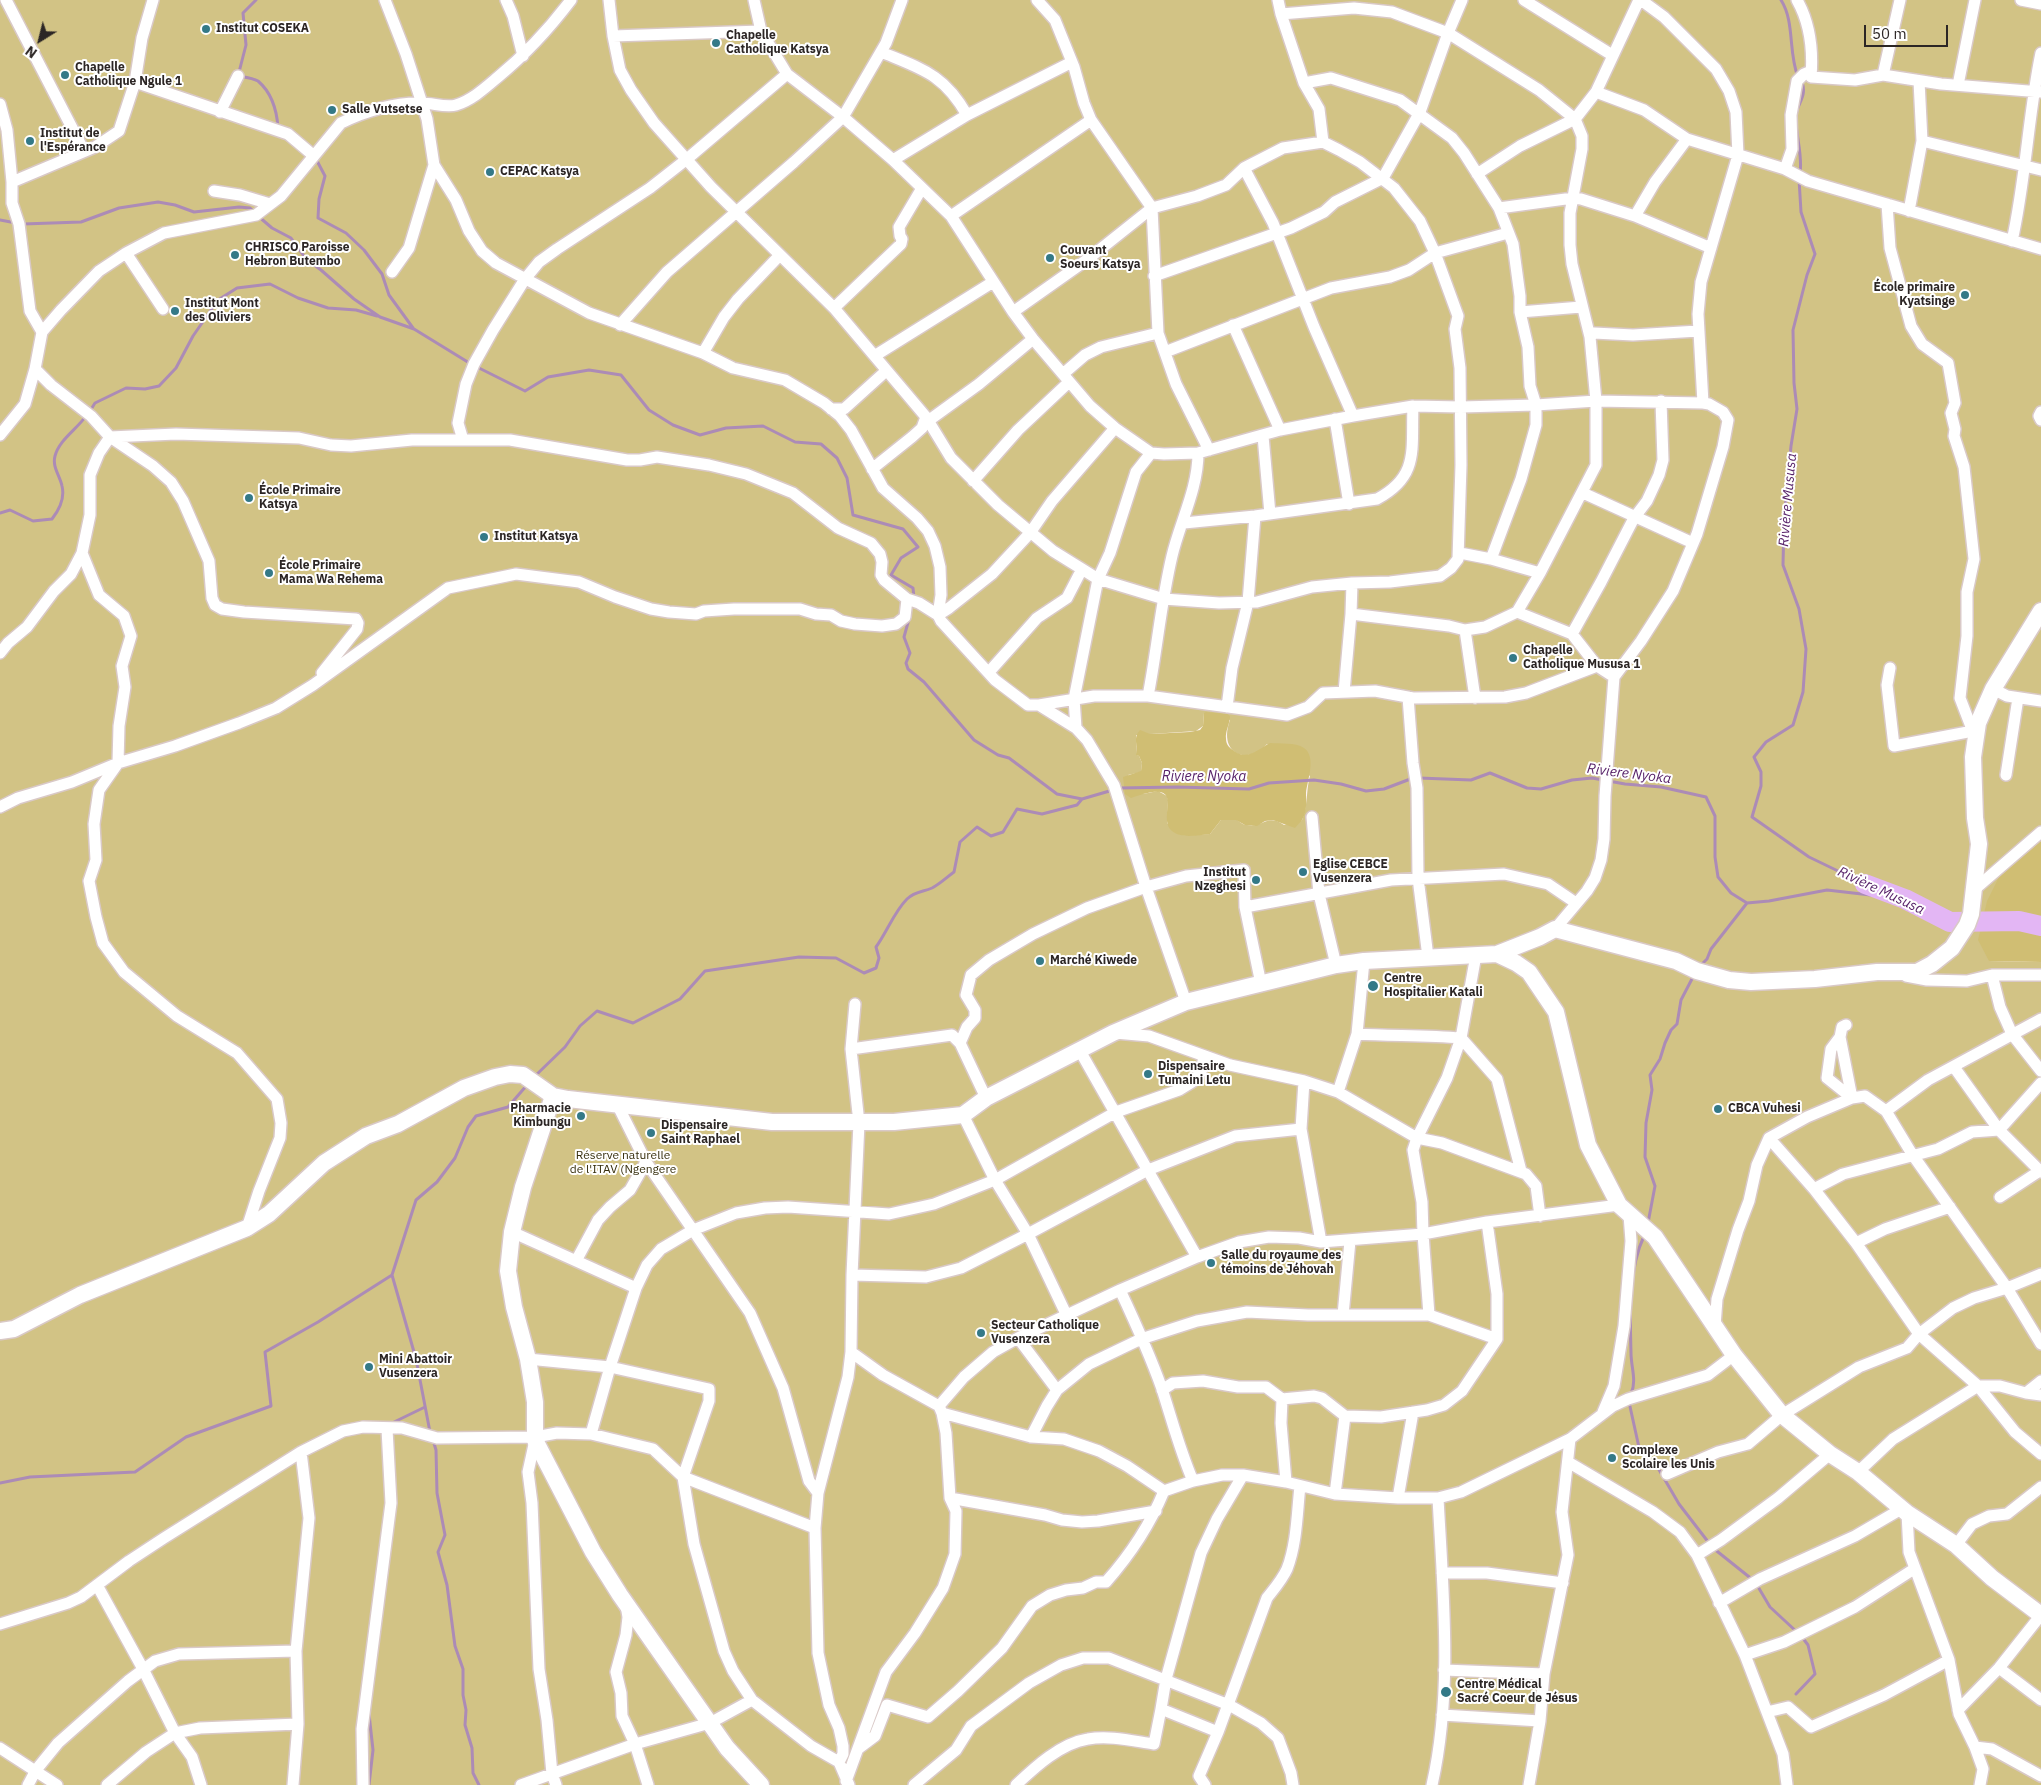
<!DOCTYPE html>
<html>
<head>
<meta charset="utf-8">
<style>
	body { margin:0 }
	#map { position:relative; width:2041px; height:1785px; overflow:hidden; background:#fef4f3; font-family:"IBM Plex Sans",sans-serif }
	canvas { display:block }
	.north { position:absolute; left:15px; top:15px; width:50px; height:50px; -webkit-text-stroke:4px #fff; paint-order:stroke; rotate:216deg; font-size:14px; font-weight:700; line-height:20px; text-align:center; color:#2c2625 }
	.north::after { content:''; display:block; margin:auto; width:18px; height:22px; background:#2c2625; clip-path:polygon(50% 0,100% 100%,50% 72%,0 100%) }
	.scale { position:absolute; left:1864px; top:25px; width:84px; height:22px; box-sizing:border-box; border:2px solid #2c2625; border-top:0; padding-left:6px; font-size:15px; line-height:18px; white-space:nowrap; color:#2c2625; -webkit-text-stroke:4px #fff; paint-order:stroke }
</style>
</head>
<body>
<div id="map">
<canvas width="2041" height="1785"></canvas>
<div class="north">N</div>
<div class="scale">50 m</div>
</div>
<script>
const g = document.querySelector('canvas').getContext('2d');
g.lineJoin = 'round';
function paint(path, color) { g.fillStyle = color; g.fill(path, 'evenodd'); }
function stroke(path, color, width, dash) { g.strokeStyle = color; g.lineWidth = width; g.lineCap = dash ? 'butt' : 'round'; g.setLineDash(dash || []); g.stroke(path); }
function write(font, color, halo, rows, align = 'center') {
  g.font = font + ' "IBM Plex Sans",sans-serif'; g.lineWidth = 4; g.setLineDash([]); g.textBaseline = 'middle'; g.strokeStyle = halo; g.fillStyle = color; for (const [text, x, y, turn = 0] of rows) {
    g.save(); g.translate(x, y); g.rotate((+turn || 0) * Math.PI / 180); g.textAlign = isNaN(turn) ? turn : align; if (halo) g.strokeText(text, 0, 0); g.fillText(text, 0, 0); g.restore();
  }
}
const green = new Path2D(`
	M0,0H2041V835L1989,961L2041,962V1785H0ZM1204,713L1230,720C1218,752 1245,767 1267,744L1310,776C1306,790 1308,806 1302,820L1284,825C1267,813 1264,828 1247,825C1243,825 1240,822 1237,820C1232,819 1225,820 1221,820L1210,834C1191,835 1179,839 1167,823L1168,800L1167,796L1158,791L1143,794L1128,775L1141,772L1142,763L1139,756L1137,755L1136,735L1196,731L1203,726Z`);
const forest = new Path2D(`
	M1206,712L1227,714L1230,716C1230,724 1225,731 1226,739C1226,745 1230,748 1234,751C1248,761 1258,749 1270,743C1280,744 1295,742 1304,748C1317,757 1307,781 1306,793C1306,801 1307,808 1304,816C1302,821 1298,824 1295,828L1273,820L1265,821L1257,826L1245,825L1236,820H1221L1210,834C1199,835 1181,839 1172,831C1155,817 1191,776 1131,798L1125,794L1123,777L1141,771L1142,763L1139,756L1136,755C1139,745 1132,739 1140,730L1150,734L1190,732L1200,730L1203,726L1204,713Z
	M2041,835V962L1989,961L1978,940L1987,901L2003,869Z`);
const stream = new Path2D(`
	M256,0L243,13L246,45L238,76C244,77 253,78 258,81C272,93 277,112 278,128
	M1781,0C1795,22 1788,52 1798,77
	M315,157L325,176L319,199L318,218L346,233L364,250L382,274L389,295L413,328
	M1800,173C1803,154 1795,135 1796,115C1798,102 1807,96 1802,82
	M1799,179L1801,212L1815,254L1807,275L1793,330L1794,383L1797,409L1791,446L1784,521L1783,565L1799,609L1806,649L1803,692L1793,725L1766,742L1754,757L1761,772V786L1752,817L1809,857L1865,884
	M258,216L272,228L291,238L306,259L321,270L354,299L380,317L414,329L471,364
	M0,220L16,223
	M23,224L81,222L119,208L158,202L175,205L194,212L239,207L250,208L253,211
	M477,367L525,391L548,377L589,370L621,375L649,410L673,425L700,435L726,428L763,426L795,442L821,444L837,458L847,478L853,515L903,529L918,547L901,558L891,575L913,588L914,598
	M90,411L95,403L126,388L145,389L159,386L176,368L193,336L218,300L237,288L270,284L298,298L328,308L356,310L377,316
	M0,513L10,510L33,521L52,519C59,510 65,498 62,486C60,476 52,467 55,456C59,440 77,429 86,416
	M909,619L904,637L910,653L906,663L908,669L924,682L974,740L998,755L1009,758L1057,794L1082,799L1113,790
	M1419,778L1471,780L1490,773L1527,788L1541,789L1572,780L1592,778L1625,784L1661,787L1706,797L1715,816V857L1718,877L1731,893L1747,903L1769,901L1827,890L1905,899
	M1119,788L1177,787L1249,789L1269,783L1314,780L1341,784L1366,791L1384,789L1413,778
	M1700,966L1707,959L1711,949L1747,903
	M535,1076L565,1047L580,1026L597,1011L633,1023L680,999L705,971L799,957L836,958L864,973L876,968L879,958L876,947C887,932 894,912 907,899C915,891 923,892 932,888C940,884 947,877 954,872L960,842L977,827L991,836L1003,832L1017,809L1042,814L1077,805L1082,799
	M1648,1223L1655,1186L1645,1157L1646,1123L1652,1090L1650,1075L1660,1059L1665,1043L1671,1030L1677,1024L1681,1000L1694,975
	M1631,1394C1637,1381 1631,1367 1631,1353C1630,1315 1628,1270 1644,1236
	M1629,1402L1640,1452L1658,1468L1679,1504L1709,1543
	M392,1423L425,1407
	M430,1432L416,1359L392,1275L416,1200L437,1182L455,1158L468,1127L476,1116L508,1107L527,1085
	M433,1440L436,1450L437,1493L445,1535L438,1552L447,1585L455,1646L463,1669V1695L466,1710L465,1725L472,1748L473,1773L479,1785
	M0,1483L30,1477L135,1472L186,1437L271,1406L265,1352L318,1322L392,1275
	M1713,1548L1753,1580
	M1757,1585L1770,1607L1798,1633
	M1796,1694L1815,1674L1808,1645L1802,1637
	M369,1714L373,1750L369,1785`);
const river = new Path2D(`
	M1865,884L1905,899L1950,922L2019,921L2041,926`);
const street = new Path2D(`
	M6,0L84,151
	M385,0L406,54L427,119L434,165L456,200L469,231L482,251L496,263L589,313L703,353L733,368L785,380L824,403L840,416L851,430L883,488L917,518L928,531L935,546L940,567L941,595L938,615
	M506,0L513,16L523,56
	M609,0L613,36L620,70L631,90L654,123L711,187L834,308L926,417L951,458L998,505L1053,551L1098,579L1164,599L1219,603L1257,602L1312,587L1352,583L1390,582L1440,576L1451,568L1458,559L1461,465L1460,368L1455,329L1458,316L1435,253L1420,221L1394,188L1360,162L1339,150L1323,142L1283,148L1244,168L1226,185L1197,196L1152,208L1088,259L1013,312
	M754,0L761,31L787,74L843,117L893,160L951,216L1013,312L1033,339L1090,406L1115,428L1151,453L1164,454L1198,453L1280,430L1353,416L1413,406L1461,407L1536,405L1596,401L1703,403L1709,404L1723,412L1728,420L1723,447L1697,534L1673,591L1641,641L1614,677L1605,796L1604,839L1601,860L1595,878L1587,891L1555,929
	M1037,0L1055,20L1074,67L1084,103L1091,120L1152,208L1158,333L1176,384L1209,450
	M1278,0L1281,14L1304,83L1319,109L1323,142
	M1524,0L1612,55
	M1641,0L1664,17L1716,69L1729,91L1736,112L1738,155L1701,282L1698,314L1703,403
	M1797,0C1810,23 1813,52 1811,77L1855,80L1883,75L1941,84L2041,92
	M2021,0L2041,4
	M1281,14L1354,8L1392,12L1448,33L1539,90L1575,119L1582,136V149L1570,213V245L1572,264L1590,337L1596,401V465L1540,573L1517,612L1485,627L1465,630L1449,626L1351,614L1344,692
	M613,36L761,31
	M881,52C922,69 944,74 967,115
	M1883,75L1900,0
	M135,82L288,134L314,156
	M1304,83L1331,78L1400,100L1452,138L1464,153L1499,208L1513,244L1515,259L1520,296V312L1528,347L1530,386L1536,405V425L1521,479L1491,559
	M1958,85L1975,0
	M1596,92L1644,110L1687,139L1785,169L1808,181L2041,249
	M0,104L7,130L12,182
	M220,112L238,76
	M1922,141L2041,170
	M893,160L967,115L1072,62
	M1244,168L1273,223L1314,327L1353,416
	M1785,169L1792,149L1791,115L1797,81L1804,74L1811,71
	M1477,174L1520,146L1575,119L1596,92L1639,0
	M214,191L240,195L270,204
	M1887,204L1890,248L1911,326L1922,344L1948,363L1955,403L1951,413L1955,429L1954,436L1964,467L1974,559L1967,592V636L1960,698L1975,737
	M1499,208L1573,198L1581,199L1635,216L1711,248
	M1909,211L1922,141L1919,81
	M951,216L1091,120
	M1635,216L1655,182L1687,139
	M2012,241C2026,179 2028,115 2041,53
	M126,253L163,309
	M392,272L409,248L434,165
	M1154,276L1291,228L1324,212L1335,202L1383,178L1420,112L1448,33L1462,0
	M834,308L901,244L902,239L900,236L899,227L922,188
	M1520,312L1581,307
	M620,325L667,272L794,162L843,117L886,43L902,0
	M1233,325L1280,430
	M42,332L30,311L19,224L12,203V182L95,147L119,131L135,82L142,38L153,0
	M1590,337L1594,333L1633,335L1698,331
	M1165,352L1331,288L1390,277L1409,270L1435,253L1508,233
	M703,353L724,317L738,299L779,256
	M876,355L993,282
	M1063,374L1085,355L1101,347L1158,333
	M831,409H844L886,371
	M2041,412L2039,416L2041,420
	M1335,419L1349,504
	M928,421L979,384L1033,339
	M0,435L25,404L35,369L42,332L61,310L99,271L126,253L164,233L256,215L281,196L341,123C365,111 396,102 422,103C433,103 446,108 456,105C472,100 485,88 498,77C526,54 549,29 571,0
	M1263,436L1270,514
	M110,437L176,434L299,438L331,445L351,446L412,440H510L627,460H640L657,457L709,465L746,474L793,493L838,528L871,543L880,554L882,562L881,575L884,580L907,599L919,603L938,615L941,621L995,680L1028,705H1039L1076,728L1087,740L1114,785L1146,887L1186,1002
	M110,437L153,466L171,482L183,501L209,561L212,598L215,605L222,609L244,612L356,619L358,623L357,629L322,673
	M463,440L458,423L466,384L474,364L493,330L525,279L539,262L557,249L650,188L687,159L787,74
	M872,469L912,437L922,428L926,417
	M973,481L1018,430L1069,382
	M1583,493L1693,543
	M1184,523L1255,516L1377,499C1420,476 1411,449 1413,406
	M82,553L99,595L124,616L131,636L122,666L125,687L119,726L118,763L99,790L94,824L96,860L89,881L96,917L103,943L124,972L177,1016L237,1053L277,1099L281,1123L280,1138L259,1191L247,1228
	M1460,553L1491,559L1540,573
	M1517,612L1572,634L1597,666L1614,677
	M1351,614L1352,583
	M938,615L949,608L992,574L1030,533L1052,501L1115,428
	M1465,630L1475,698
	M1572,634L1601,582L1634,518L1647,501L1659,475L1663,460L1661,401
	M0,653L8,643L27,627L54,591L71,574L82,553L90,515V475L99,453L110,437L91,416L51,385L35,369
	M1890,668L1887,685L1894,746L1973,731
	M989,672L1037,618L1067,598L1082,569
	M1993,689L2007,696L2041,701
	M1148,696C1157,650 1161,602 1172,556C1180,522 1198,489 1198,453
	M1408,697L1413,763L1417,788L1418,878L1428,957
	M1039,705L1094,696H1148L1287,715L1308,707L1323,693L1375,691L1413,698L1505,697L1526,693L1597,666
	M1227,707L1232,668L1248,602L1255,516
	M1076,728L1074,699L1098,579L1110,553L1136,472L1151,453
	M2006,775L2018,698
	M0,807L18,798L72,782L118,763L175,746L239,723L276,708L313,685L448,588L516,574L579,582L615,597L651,609L669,612L696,614L704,611L734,609H800L816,614L831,615L841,621L855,624L882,626L896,624L905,617L907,599
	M1312,817L1319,894L1336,965
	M1975,889L2041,832
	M1245,907L1391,880L1504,874L1548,884L1576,903
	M1476,955L1461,1038L1447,1078L1417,1138L1442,1143L1526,1174L1536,1186L1540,1216
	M1992,975L2000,1007L2012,1034L2041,1071
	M1906,976L1927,980L1967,981L1992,975H2041
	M1846,1025L1842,1027L1840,1037L1852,1098L1865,1096L1886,1111L1912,1154L2007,1288L2041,1344
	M1115,1033L1149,1036L1230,1065L1304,1081L1338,1092L1417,1138L1413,1150L1422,1202L1423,1234L1429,1315
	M1357,1034C1392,1036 1426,1035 1461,1038L1497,1079L1521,1171
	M851,1049L952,1035L960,1043
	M1080,1051L1197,1257
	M1954,1067L1999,1130L2041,1172
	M1304,1081L1301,1129L1321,1242
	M1338,1092L1357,1034L1364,961
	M986,1098L960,1043L967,1027L975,1018V1010L966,995L971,975L989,960L1033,934L1087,908L1146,887L1186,876L1244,870L1245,907L1261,984
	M617,1104L646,1162L750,1313L783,1388L809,1481L818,1493
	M1886,1111L1928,1080L2041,1019
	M963,1115L995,1180L1028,1234L1066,1314
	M1769,1138L1814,1189L1856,1243L1919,1334L1978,1386H2000L2026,1393L2041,1395
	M1814,1189L1843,1174L1938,1149L1972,1132L1999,1130L2041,1083
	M2000,1197L2041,1170
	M512,1232L636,1288
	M1856,1243L1885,1229L1950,1207
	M576,1261L598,1220L610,1207L630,1190L646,1162
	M852,1275L926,1277L961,1268L1028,1234L1148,1170L1235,1136L1301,1129
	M1120,1290C1135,1322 1150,1355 1162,1389C1172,1420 1180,1451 1193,1481
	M1343,1315L1350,1241
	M1715,1326L1717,1299L1738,1230L1749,1201L1757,1165L1769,1138L1807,1117L1852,1098L1827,1078L1831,1049L1840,1037
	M1018,1338L1057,1390
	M528,1359L610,1367L709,1389V1401L683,1477L694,1544L724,1651L733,1671L752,1700L811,1746L839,1762L849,1785
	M1162,1390L1173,1383L1203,1381L1238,1387H1266L1282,1399L1314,1396L1322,1398L1345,1416L1381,1417L1427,1410L1444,1405L1462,1391L1497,1339V1294L1487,1222
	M2026,1393L2041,1381
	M1282,1399L1281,1423L1286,1482
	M939,1406L964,1377L993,1352L1018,1338L1120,1290L1197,1257L1239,1242L1269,1237L1299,1238L1321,1242L1423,1234L1487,1222L1619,1205
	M1603,1412L1614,1386L1624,1326L1631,1241L1629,1215
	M942,1413L1031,1437L1064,1439L1099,1451L1127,1466L1164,1491
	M591,1434L610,1367L636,1288L647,1265L661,1249L693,1230L736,1213L765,1208L788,1207L889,1214L934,1204L995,1180L1116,1112L1179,1090L1192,1082L1201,1072L1204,1056
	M1031,1437L1047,1406L1057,1390L1089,1364L1141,1339L1197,1321L1247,1312L1308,1315H1429L1497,1339
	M535,1440L528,1472L532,1503L539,1669L547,1720L552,1774L556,1785
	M1568,1462L1653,1512L1680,1532L1697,1555L1745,1655L1783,1754L1787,1785
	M1858,1472L1893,1439L1978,1386L2015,1432L2041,1454
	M1667,1474L1718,1452L1748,1444L1782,1415L1859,1367L1907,1348L1919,1334L1953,1308L1974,1298L2007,1288L2041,1274
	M1335,1494L1345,1416
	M950,1498L1045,1515L1062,1520L1082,1522L1098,1521L1156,1511
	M1398,1498L1413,1412
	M1907,1513L1909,1552L1949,1660L1959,1714L1975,1747L1983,1769L1980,1785
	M1956,1545L1972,1524L1989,1516L2007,1514L2041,1487
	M1697,1555L1721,1540L1778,1498L1830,1454
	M1442,1573H1487L1563,1583
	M97,1585L143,1669L175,1733L192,1757L201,1785
	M1719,1603L1760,1579L1855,1536L1903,1508
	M626,1605L628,1617L626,1635L616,1672L621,1693L622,1716L635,1744L648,1785
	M0,1624L68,1603L81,1597L129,1561L164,1538L301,1452L343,1431L363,1427L402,1428L437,1438L535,1437L557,1433L591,1434L653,1449L683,1477L815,1528
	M1745,1655L1784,1642L1855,1607L1914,1569
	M1999,1668L2041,1700
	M1444,1670L1544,1674
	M1161,1709L1166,1679L1201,1553L1217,1519L1243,1475
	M1958,1710L1999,1668L2041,1615
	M1767,1712L1788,1707L1811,1727L1884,1695L1949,1660
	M1442,1715L1540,1721
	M1218,1732L1267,1598C1274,1589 1282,1580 1287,1569C1297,1543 1297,1513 1300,1486
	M1975,1747L1992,1749L2041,1776
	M0,1748L57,1785
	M859,1748L875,1736L887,1705L928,1717L958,1691L1002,1648L1032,1606L1050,1595L1066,1590L1083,1588L1096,1582H1106C1130,1555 1150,1525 1164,1491L1193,1481L1222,1475H1243L1286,1482L1335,1494L1398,1498H1438L1461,1492L1570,1439L1613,1406L1628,1399L1708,1375L1734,1355
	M839,1762L843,1754V1746L839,1728L829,1705L818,1653L815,1528L818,1493L848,1377L851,1352L852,1275L859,1123L851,1049L855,1004
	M846,1781L886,1672L915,1633L943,1588L955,1554L956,1511L950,1498L946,1433L942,1413L939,1406L883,1375L851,1352
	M28,1785L36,1770L58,1743L128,1681L155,1661L179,1654L296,1651
	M107,1785L146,1752L175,1733L200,1728L298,1724
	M293,1785L298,1724L296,1651L309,1518L301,1452
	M363,1785L362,1729L391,1503L387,1429
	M521,1785L635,1744L710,1723L752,1700
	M914,1785L956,1750L971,1726L1029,1683L1061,1665L1083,1658H1109L1229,1705L1261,1723L1278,1738L1291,1773L1293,1785
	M1016,1785C1035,1767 1061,1743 1088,1739C1109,1735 1133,1741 1154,1744L1161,1709L1218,1732L1199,1776L1205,1785
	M1432,1785C1453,1692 1443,1593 1438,1498
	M1529,1785L1540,1721L1544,1674L1568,1555L1562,1512L1570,1439`);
const secondary = new Path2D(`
	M1497,954L1516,963L1529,972L1556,1012L1588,1145L1619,1205L1655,1237L1734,1355L1782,1415L1830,1454L1858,1472L1907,1513L1956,1545L1992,1578L2041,1615
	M553,1096L523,1187L512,1232L508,1271L514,1307L528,1359L535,1402V1440L593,1552L620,1595L727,1748L761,1785
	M0,1331L14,1329L80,1295L247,1228L269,1214L324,1163L366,1136L398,1124L464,1088L495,1077L510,1074L523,1075L553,1096L568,1099L772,1122H894L963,1115L986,1098L1113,1033L1186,1002L1336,965L1364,961L1497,954L1540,937L1555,929L1676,961L1697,971L1729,980L1751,982L1815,979L1877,972H1917L1932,964L1952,948L1967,925L1971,914L1979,844L1975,818L1973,757L1978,723L1993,689L2041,611`);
const markers = [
	[206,29,5,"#347987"],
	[716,43,5,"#347987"],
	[65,75,5,"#347987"],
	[332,110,5,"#347987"],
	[30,141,5,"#347987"],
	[490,172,5,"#347987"],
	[235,255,5,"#347987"],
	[1050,258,5,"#347987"],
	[1965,295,5,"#347987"],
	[175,311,5,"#347987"],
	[249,498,5,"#347987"],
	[484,537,5,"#347987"],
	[269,573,5,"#347987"],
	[1513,658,5,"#347987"],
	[1303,872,5,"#347987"],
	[1256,880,5,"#347987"],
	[1040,961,5,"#347987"],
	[1373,986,6,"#347987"],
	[1148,1074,5,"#347987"],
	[1718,1109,5,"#347987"],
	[581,1116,5,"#347987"],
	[651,1133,5,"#347987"],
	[1211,1263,5,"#347987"],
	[981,1333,5,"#347987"],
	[369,1367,5,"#347987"],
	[1612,1458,5,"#347987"],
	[1446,1692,6,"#347987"]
];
const poiNames = [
	["Institut COSEKA",216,29],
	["Chapelle",726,36],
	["Catholique Katsya",726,50],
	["Chapelle",75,68],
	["Catholique Ngule 1",75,82],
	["Salle Vutsetse",342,110],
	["Institut de",40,134],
	["l'Espérance",40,148],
	["CEPAC Katsya",500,172],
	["CHRISCO Paroisse",245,248],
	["Hebron Butembo",245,262],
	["Couvant",1060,251],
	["Soeurs Katsya",1060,265],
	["École primaire",1955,288,"right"],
	["Kyatsinge",1955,302,"right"],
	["Institut Mont",185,304],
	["des Oliviers",185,318],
	["École Primaire",259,491],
	["Katsya",259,505],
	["Institut Katsya",494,537],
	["École Primaire",279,566],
	["Mama Wa Rehema",279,580],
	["Chapelle",1523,651],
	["Catholique Mususa 1",1523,665],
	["Eglise CEBCE",1313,865],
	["Vusenzera",1313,879],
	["Institut",1246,873,"right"],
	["Nzeghesi",1246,887,"right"],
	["Marché Kiwede",1050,961],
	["Centre",1384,979],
	["Hospitalier Katali",1384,993],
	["Dispensaire",1158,1067],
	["Tumaini Letu",1158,1081],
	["Pharmacie",571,1109,"right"],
	["Kimbungu",571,1123,"right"],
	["CBCA Vuhesi",1728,1109],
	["Dispensaire",661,1126],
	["Saint Raphael",661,1140],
	["Salle du royaume des",1221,1256],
	["témoins de Jéhovah",1221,1270],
	["Secteur Catholique",991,1326],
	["Vusenzera",991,1340],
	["Mini Abattoir",379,1360],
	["Vusenzera",379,1374],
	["Complexe",1622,1451],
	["Scolaire les Unis",1622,1465],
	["Centre Médical",1457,1685],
	["Sacré Coeur de Jésus",1457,1699]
];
const parkNames = [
	["Réserve naturelle",623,1156],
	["de l'ITAV (Ngengere",623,1170]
];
const waterNames = [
	["Rivière Mususa",1788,500,-85],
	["Riviere Nyoka",1629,774,7],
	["Riviere Nyoka",1204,777],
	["Rivière Mususa",1881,891,25]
];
paint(green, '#d2c385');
paint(forest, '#d0be73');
stroke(stream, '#ac8bb6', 3);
stroke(river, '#e3b6f4', 20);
stroke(street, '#d9c9c7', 14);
stroke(secondary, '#d9c9c7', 19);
stroke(street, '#fff', 11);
stroke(secondary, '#fff', 16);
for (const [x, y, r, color] of markers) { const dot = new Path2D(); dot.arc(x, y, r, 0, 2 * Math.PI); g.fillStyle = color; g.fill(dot); stroke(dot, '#fff', 2); }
write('bold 12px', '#2c2625', '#fff', poiNames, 'left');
write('12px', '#38300f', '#fff', parkNames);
write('italic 14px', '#572269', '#fff', waterNames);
</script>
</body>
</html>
